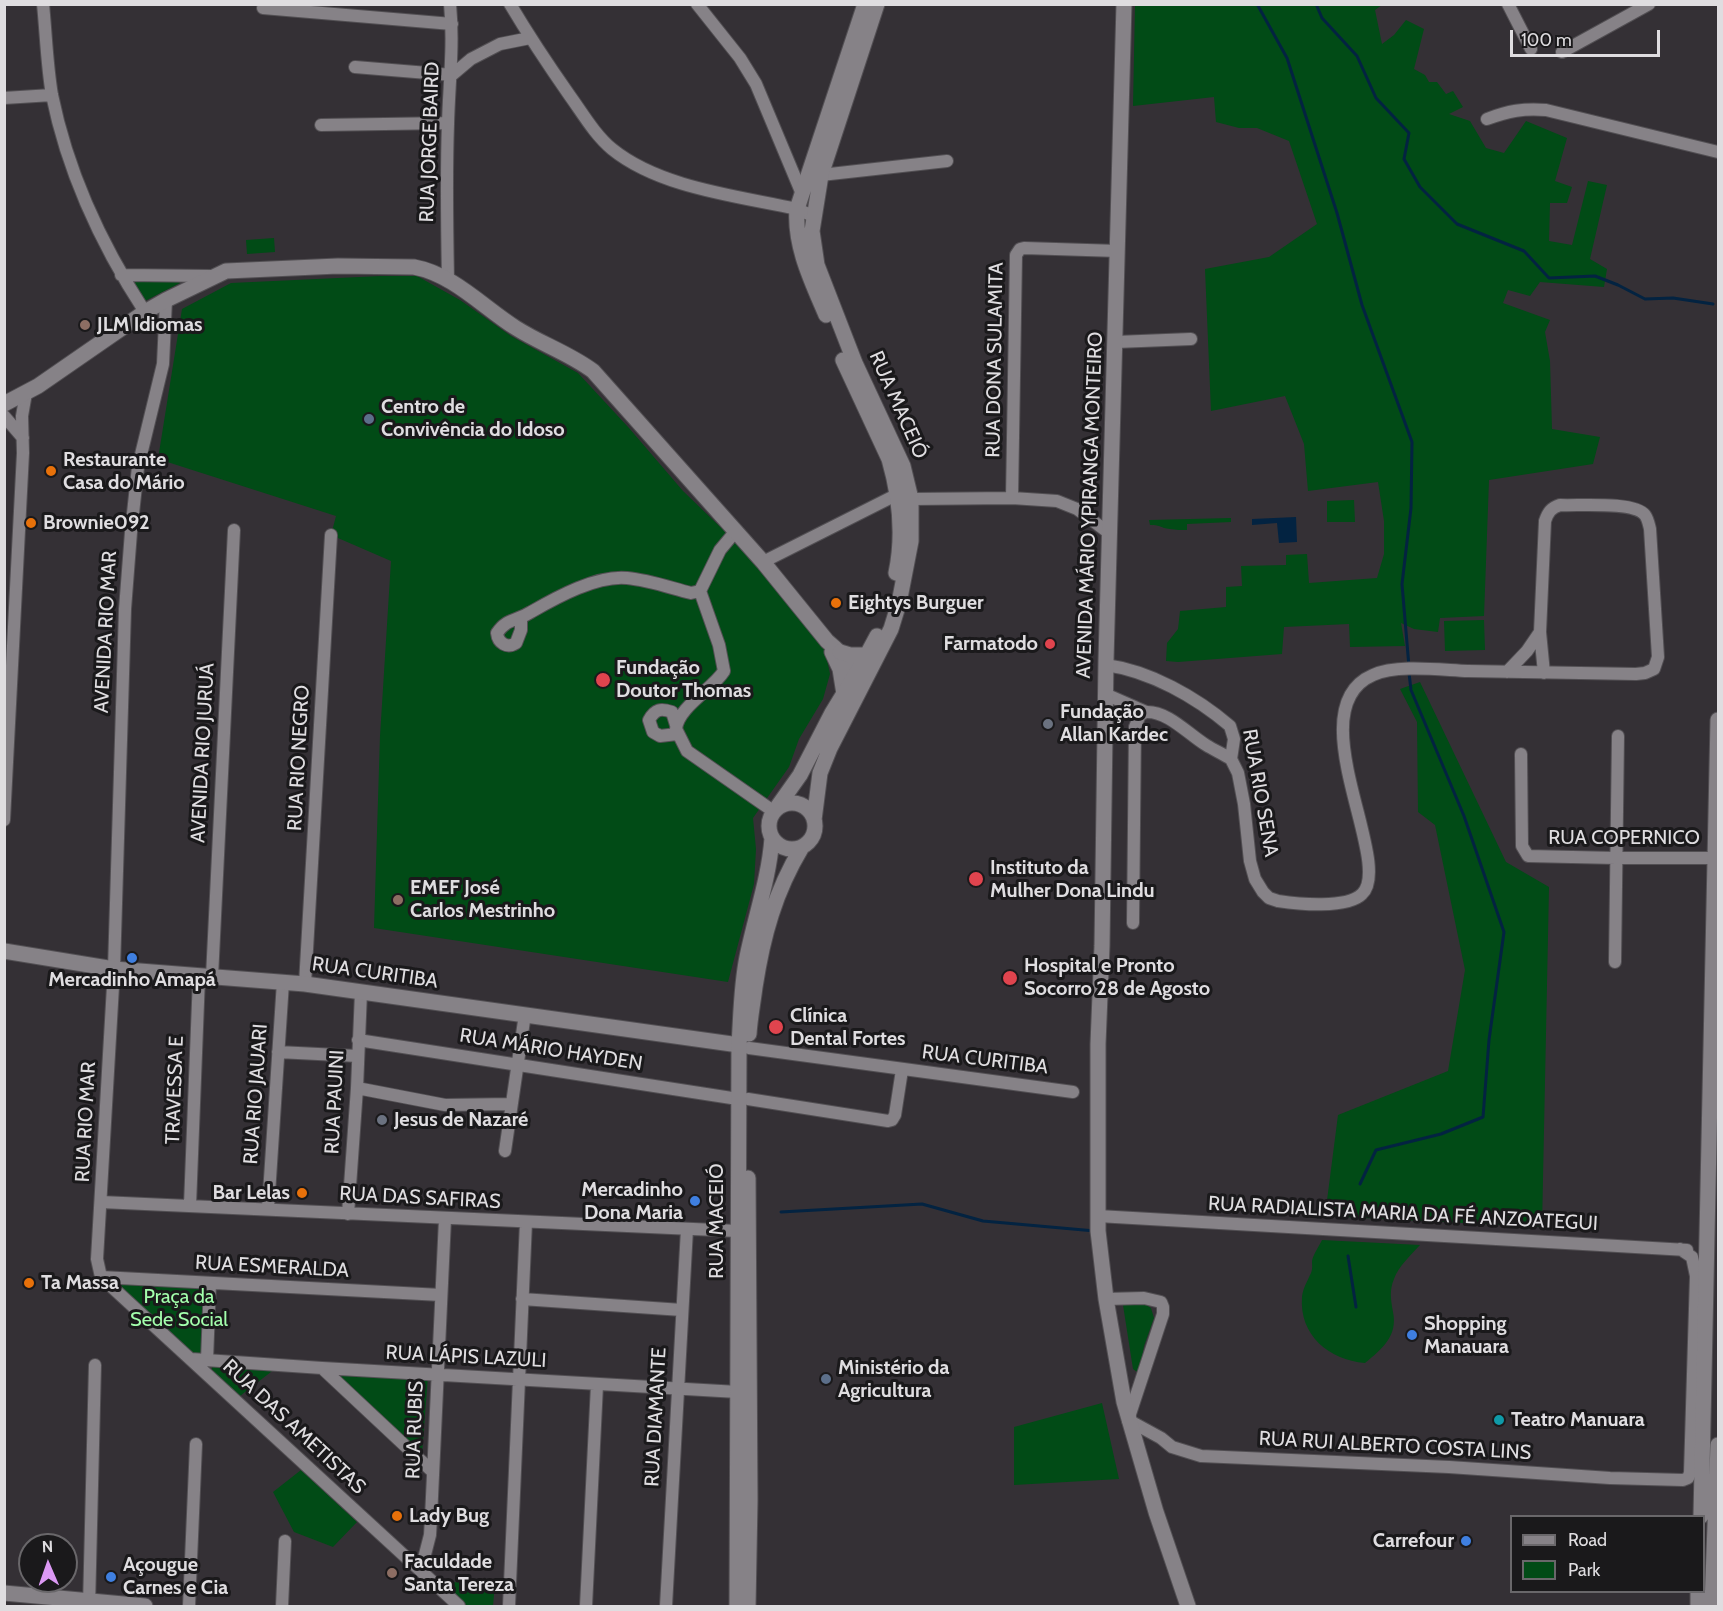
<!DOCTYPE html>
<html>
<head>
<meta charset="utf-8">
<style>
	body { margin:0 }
	#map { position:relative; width:1723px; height:1611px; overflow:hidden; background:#343035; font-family:Cabin,sans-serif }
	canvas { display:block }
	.frame { position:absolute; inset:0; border:6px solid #dfdde0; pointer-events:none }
	.legend { position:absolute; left:1510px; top:1515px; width:195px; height:78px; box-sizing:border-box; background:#1a191b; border:2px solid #69676a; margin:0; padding:8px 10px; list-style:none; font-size:18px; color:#dfdde0 }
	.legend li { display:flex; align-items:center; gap:12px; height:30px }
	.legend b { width:30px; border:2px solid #69676a }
	.north { position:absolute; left:18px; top:1533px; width:60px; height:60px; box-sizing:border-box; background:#1a191b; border:2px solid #69676a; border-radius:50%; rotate:358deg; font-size:16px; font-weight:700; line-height:24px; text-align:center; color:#dfdde0 }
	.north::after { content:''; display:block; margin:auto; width:21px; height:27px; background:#dc99f4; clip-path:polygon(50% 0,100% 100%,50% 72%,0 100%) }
	.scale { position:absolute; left:1510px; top:30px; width:150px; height:27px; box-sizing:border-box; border:3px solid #dfdde0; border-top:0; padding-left:8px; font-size:18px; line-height:21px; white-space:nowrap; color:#dfdde0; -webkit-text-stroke:4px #1a191b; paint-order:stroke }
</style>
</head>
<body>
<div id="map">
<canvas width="1723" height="1611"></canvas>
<div class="frame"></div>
<ul class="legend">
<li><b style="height:8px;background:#868287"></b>Road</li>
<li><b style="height:16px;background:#014b16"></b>Park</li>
</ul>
<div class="north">N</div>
<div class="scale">100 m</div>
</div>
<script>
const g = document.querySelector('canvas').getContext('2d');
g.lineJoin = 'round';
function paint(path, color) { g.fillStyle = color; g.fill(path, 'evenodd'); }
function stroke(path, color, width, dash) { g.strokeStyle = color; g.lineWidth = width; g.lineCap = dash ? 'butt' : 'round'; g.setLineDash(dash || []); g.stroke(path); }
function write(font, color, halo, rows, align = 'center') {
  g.font = font + ' Cabin,sans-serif'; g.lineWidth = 6; g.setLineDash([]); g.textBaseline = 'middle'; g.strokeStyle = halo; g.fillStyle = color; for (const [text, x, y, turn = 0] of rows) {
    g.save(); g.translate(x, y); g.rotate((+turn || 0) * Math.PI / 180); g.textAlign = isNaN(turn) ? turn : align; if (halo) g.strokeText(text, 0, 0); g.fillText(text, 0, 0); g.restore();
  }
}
const green = new Path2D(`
	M1135,5H1382L1375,10L1382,44L1394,35L1406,20L1424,29L1414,69L1425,75L1429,82H1437L1446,94L1453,91L1463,107L1449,114L1470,121L1486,148L1504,153L1526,121L1567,138L1555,181L1572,187L1567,203H1550L1549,241L1572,245L1588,181L1607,185L1590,259L1607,269L1604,287L1540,282L1530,296L1508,290L1503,303L1550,320L1545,332L1550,361L1552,429L1600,437L1593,464L1489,480L1484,616L1440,618L1438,632L1414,629L1401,623L1405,646L1350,647L1349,624L1284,627L1282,654L1178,662L1166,661L1167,643L1178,629L1180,611L1226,607V587L1242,586L1241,566L1286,565V555L1307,554L1309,583L1377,578L1384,554V521L1378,482L1308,491L1304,444L1285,396L1211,411L1205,269L1269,257L1317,224L1289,141L1257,128H1239L1216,122L1214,97L1133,106Z
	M274,238L275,252L247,254L246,240Z
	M381,276H417L460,300L511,336L578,373L629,428L683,491L771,576L824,645L830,674L823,699L799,739L789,767L753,818L756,849L754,884L728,982L374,928L380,736L391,561L331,535L336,516L158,459L182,309L231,283Z
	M177,278L180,283L145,301L132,280Z
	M1354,500L1355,522H1327V501Z
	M1231,518V522L1187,524V530C1182,530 1176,530 1170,529C1160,528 1162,525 1150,525L1149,520Z
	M1484,620L1485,650L1445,651L1444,621Z
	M1420,682L1506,862L1549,887L1542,1227L1325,1216L1338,1115L1448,1071L1465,970L1435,825L1418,812L1417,722L1400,689Z
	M1322,1240L1420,1245C1411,1255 1398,1267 1394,1279C1389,1291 1391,1300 1393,1312C1398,1336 1382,1349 1365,1363C1329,1360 1299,1335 1302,1297C1303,1288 1307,1282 1310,1275C1313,1270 1312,1266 1312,1261C1313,1255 1319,1246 1322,1240Z
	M111,1281L205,1285L203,1356L191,1355Z
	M1145,1304L1151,1308L1154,1318L1144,1346L1140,1369L1137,1372L1133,1369L1123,1305Z
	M216,1365L276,1368L240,1396L212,1371V1367Z
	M337,1374L428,1376L422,1454L336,1378Z
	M1102,1403L1119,1479L1014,1485V1427Z
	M301,1470L357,1522L333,1547L294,1532L273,1492Z
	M444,1582L495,1583L493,1606H467Z`);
const water = new Path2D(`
	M1296,517L1297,542L1279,543L1277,523L1252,525V519Z`);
const stream = new Path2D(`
	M1257,4L1287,58L1337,213L1362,305L1412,442L1411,508L1402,584L1409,667
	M1316,4L1322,18L1357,56L1376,98L1409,133L1404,159L1420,187L1457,224L1524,251L1549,278L1595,276L1618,285L1645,299L1673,298L1713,304
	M1360,1184L1376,1150L1441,1134L1483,1117L1489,1040L1504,932L1464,816L1411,690L1409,673
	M781,1212L922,1204L983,1221L1095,1231
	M1348,1256L1356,1307`);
const minor = new Path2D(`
	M43,4C46,34 47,66 52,95C68,174 102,246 145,312
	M510,4C529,36 549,66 570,96C583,114 595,135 612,149C660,188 738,196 797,209L813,216
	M697,4L740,58L756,84L802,194
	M1508,4L1531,49
	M263,8L452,24
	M1562,52L1649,4
	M355,67L452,75L471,59L500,44L530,38
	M4,98L52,95
	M1487,119C1508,111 1524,108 1546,110L1718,152
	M321,125L448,123
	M821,175L947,161
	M121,275L214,276
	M448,280C447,228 446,176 448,124C449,84 454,45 450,4
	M1116,342L1191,339
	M4,416L23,438
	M1012,498L1016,255L1020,249L1024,248L1118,251
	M911,499L1012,498L1057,501L1077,509L1109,533
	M735,532L720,550L700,591L719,645L724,671C713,689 678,707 676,729L687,751L773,811
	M763,562L898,494
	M521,618V630L516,643C507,649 498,643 497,633C507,618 517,621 531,612C557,597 597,575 627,578C649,580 671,588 691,593L700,591
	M1106,665C1150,671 1196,697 1230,726L1234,739L1231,759L1238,773L1244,804L1250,861L1255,879L1263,892L1269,898L1278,901C1298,904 1347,909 1362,894C1395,863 1296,708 1373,675C1397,664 1441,670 1468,671C1524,672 1580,673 1636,674L1645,673L1654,669L1658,657L1650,529C1649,525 1648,519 1645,515C1634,501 1578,506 1560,505C1551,508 1548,512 1545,521L1540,632L1544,673
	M1507,672L1527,651L1540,632
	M1105,694L1146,712
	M676,725L672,712C661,708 655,709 649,720L653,732L660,736L677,734
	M1521,754L1522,846L1528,856L1616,858H1716
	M4,820L23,453L22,416L26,393
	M1133,923L1135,727L1140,715L1146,712C1168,711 1188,734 1206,745C1214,750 1223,754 1231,759
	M1615,962L1618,736
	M212,977L234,530
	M305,984L331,535
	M358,1040L738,1099
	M749,1048L1073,1092
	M278,1052L358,1056
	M357,1088L445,1105L511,1104
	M748,1099L888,1121L892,1120L895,1115L902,1070
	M505,1151L525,1014
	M101,1202L737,1231
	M190,1205L199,977
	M268,1209L283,982
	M348,1214L357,1088L361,992
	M1098,1216L1687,1250
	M101,1277L97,1259L114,969L125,609L131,532L138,467L163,364L166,300
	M101,1277L459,1606
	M101,1277L441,1295
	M522,1299L682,1310
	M1106,1299L1144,1298L1161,1302L1163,1307V1314L1128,1420L1161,1438L1172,1447L1201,1456L1449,1467L1610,1478L1683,1480L1688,1478L1690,1473L1696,1276L1692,1257L1680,1249
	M191,1359L322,1368L738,1392
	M207,1360L210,1283
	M322,1368L432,1471
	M421,1570L430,1535L431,1518L445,1219
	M89,1606L95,1365
	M189,1606L196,1444
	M282,1606L285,1541
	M509,1606L526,1222
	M586,1606L597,1385
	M666,1606L687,1229`);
const tertiary = new Path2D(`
	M4,404L38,386L145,312L166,300L226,271L338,266L414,267C453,274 484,308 516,328C541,344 569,353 593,371L763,562L827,641C846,657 851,662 856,687
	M832,652L840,669L844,694
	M4,951L114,969L305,984L739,1045
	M4,1593L145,1606`);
const secondary = new Path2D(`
	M1124,4L1106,660L1102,946L1098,1044V1231L1106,1299L1124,1402L1156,1512L1188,1606
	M826,315C812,282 794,246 797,209L865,4
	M843,360L889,459C900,497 904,535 896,573
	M840,652L850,655H867
	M769 826a23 23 0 1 1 46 0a23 23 0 1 1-46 0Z
	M778,806L800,775L832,713L862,664L877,636
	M814,820L820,773L830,748L891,629L899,603L911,541V499L903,466L855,363L817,265L812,231L821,175L877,4
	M749,1034C750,1018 753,1003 755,987C763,935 775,892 802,847
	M748,1178L750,1500L748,1606
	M1701,1516L1718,720
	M737,1606L739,1045C741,1016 741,986 747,957C755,917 769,879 772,838
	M1698,1606V1592
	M1712,1606L1718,1445`);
const markers = [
	[85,325,6,"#8d6e63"],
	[369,419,6,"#5c6f8a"],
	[51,471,6,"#e8710a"],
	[31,523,6,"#e8710a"],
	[836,603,6,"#e8710a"],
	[1050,644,6,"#e0444e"],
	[603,680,8,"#e0444e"],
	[1048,724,6,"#6b7280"],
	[976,879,8,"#e0444e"],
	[398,900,6,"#8d6e63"],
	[132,958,6,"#3f7fe0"],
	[1010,978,8,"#e0444e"],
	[776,1027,8,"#e0444e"],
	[382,1120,6,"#6b7280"],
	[302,1193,6,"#e8710a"],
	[695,1201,6,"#3f7fe0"],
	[29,1283,6,"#e8710a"],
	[1412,1335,6,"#3f7fe0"],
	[826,1379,6,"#5c6f8a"],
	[1499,1420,6,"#0f9aa8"],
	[397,1516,6,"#e8710a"],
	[1466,1541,6,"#3f7fe0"],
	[392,1573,6,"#8d6e63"],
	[111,1577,6,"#3f7fe0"]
];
const streetNames = [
	["RUA JORGE BAIRD",430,142,-88],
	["RUA DONA SULAMITA",995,360,-89],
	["RUA MACEIÓ",898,405,66],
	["AVENIDA MÁRIO YPIRANGA MONTEIRO",1090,505,-88],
	["AVENIDA RIO MAR",106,632,-87],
	["AVENIDA RIO JURUÁ",203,753,-87],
	["RUA RIO NEGRO",299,758,-87],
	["RUA RIO SENA",1260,793,80],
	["RUA COPERNICO",1624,838],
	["RUA CURITIBA",375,973,8],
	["RUA MÁRIO HAYDEN",551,1050,9],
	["RUA CURITIBA",985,1060,7],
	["TRAVESSA E",175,1090,-88],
	["RUA RIO JAUARI",256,1094,-86],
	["RUA PAUINI",335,1102,-87],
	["RUA RIO MAR",86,1122,-87],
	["RUA DAS SAFIRAS",420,1198,3],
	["RUA RADIALISTA MARIA DA FÉ ANZOATEGUI",1403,1214,3],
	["RUA MACEIÓ",717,1221,-90],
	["RUA ESMERALDA",272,1267,3],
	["RUA LÁPIS LAZULI",466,1357,3],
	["RUA DIAMANTE",656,1417,-87],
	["RUA DAS AMETISTAS",294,1427,43],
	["RUA RUBIS",415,1430,-88],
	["RUA RUI ALBERTO COSTA LINS",1395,1446,3]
];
const poiNames = [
	["JLM Idiomas",97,325],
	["Centro de",381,407],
	["Convivência do Idoso",381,430],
	["Restaurante",63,460],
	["Casa do Mário",63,483],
	["Brownie092",43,523],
	["Eightys Burguer",848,603],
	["Farmatodo",1038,644,"right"],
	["Fundação",616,668],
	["Doutor Thomas",616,691],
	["Fundação",1060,712],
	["Allan Kardec",1060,735],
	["Instituto da",990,868],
	["Mulher Dona Lindu",990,891],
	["EMEF José",410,888],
	["Carlos Mestrinho",410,911],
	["Hospital e Pronto",1024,966],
	["Socorro 28 de Agosto",1024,989],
	["Mercadinho Amapá",132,980,"center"],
	["Clínica",790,1016],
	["Dental Fortes",790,1039],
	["Jesus de Nazaré",394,1120],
	["Mercadinho",683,1190,"right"],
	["Dona Maria",683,1213,"right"],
	["Bar Lelas",290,1193,"right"],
	["Ta Massa",41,1283],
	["Shopping",1424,1324],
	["Manauara",1424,1347],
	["Ministério da",838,1368],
	["Agricultura",838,1391],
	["Teatro Manuara",1511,1420],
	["Lady Bug",409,1516],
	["Carrefour",1454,1541,"right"],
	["Faculdade",404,1562],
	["Santa Tereza",404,1585],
	["Açougue",123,1565],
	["Carnes e Cia",123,1588]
];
const parkNames = [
	["Praça da",179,1297],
	["Sede Social",179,1320]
];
paint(green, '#014b16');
paint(water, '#032341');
stroke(stream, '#032341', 3);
stroke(minor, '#524f53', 14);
stroke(tertiary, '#524f53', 17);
stroke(secondary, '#524f53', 17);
stroke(minor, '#868287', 12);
stroke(tertiary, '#868287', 15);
stroke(secondary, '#868287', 15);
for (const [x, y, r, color] of markers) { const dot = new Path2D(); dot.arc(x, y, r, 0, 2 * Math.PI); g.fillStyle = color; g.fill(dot); stroke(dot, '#1a191b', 2); }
write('20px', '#dfdde0', '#1a191b', streetNames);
write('bold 20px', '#dfdde0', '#1a191b', poiNames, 'left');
write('20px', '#a3feac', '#1a191b', parkNames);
</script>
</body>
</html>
